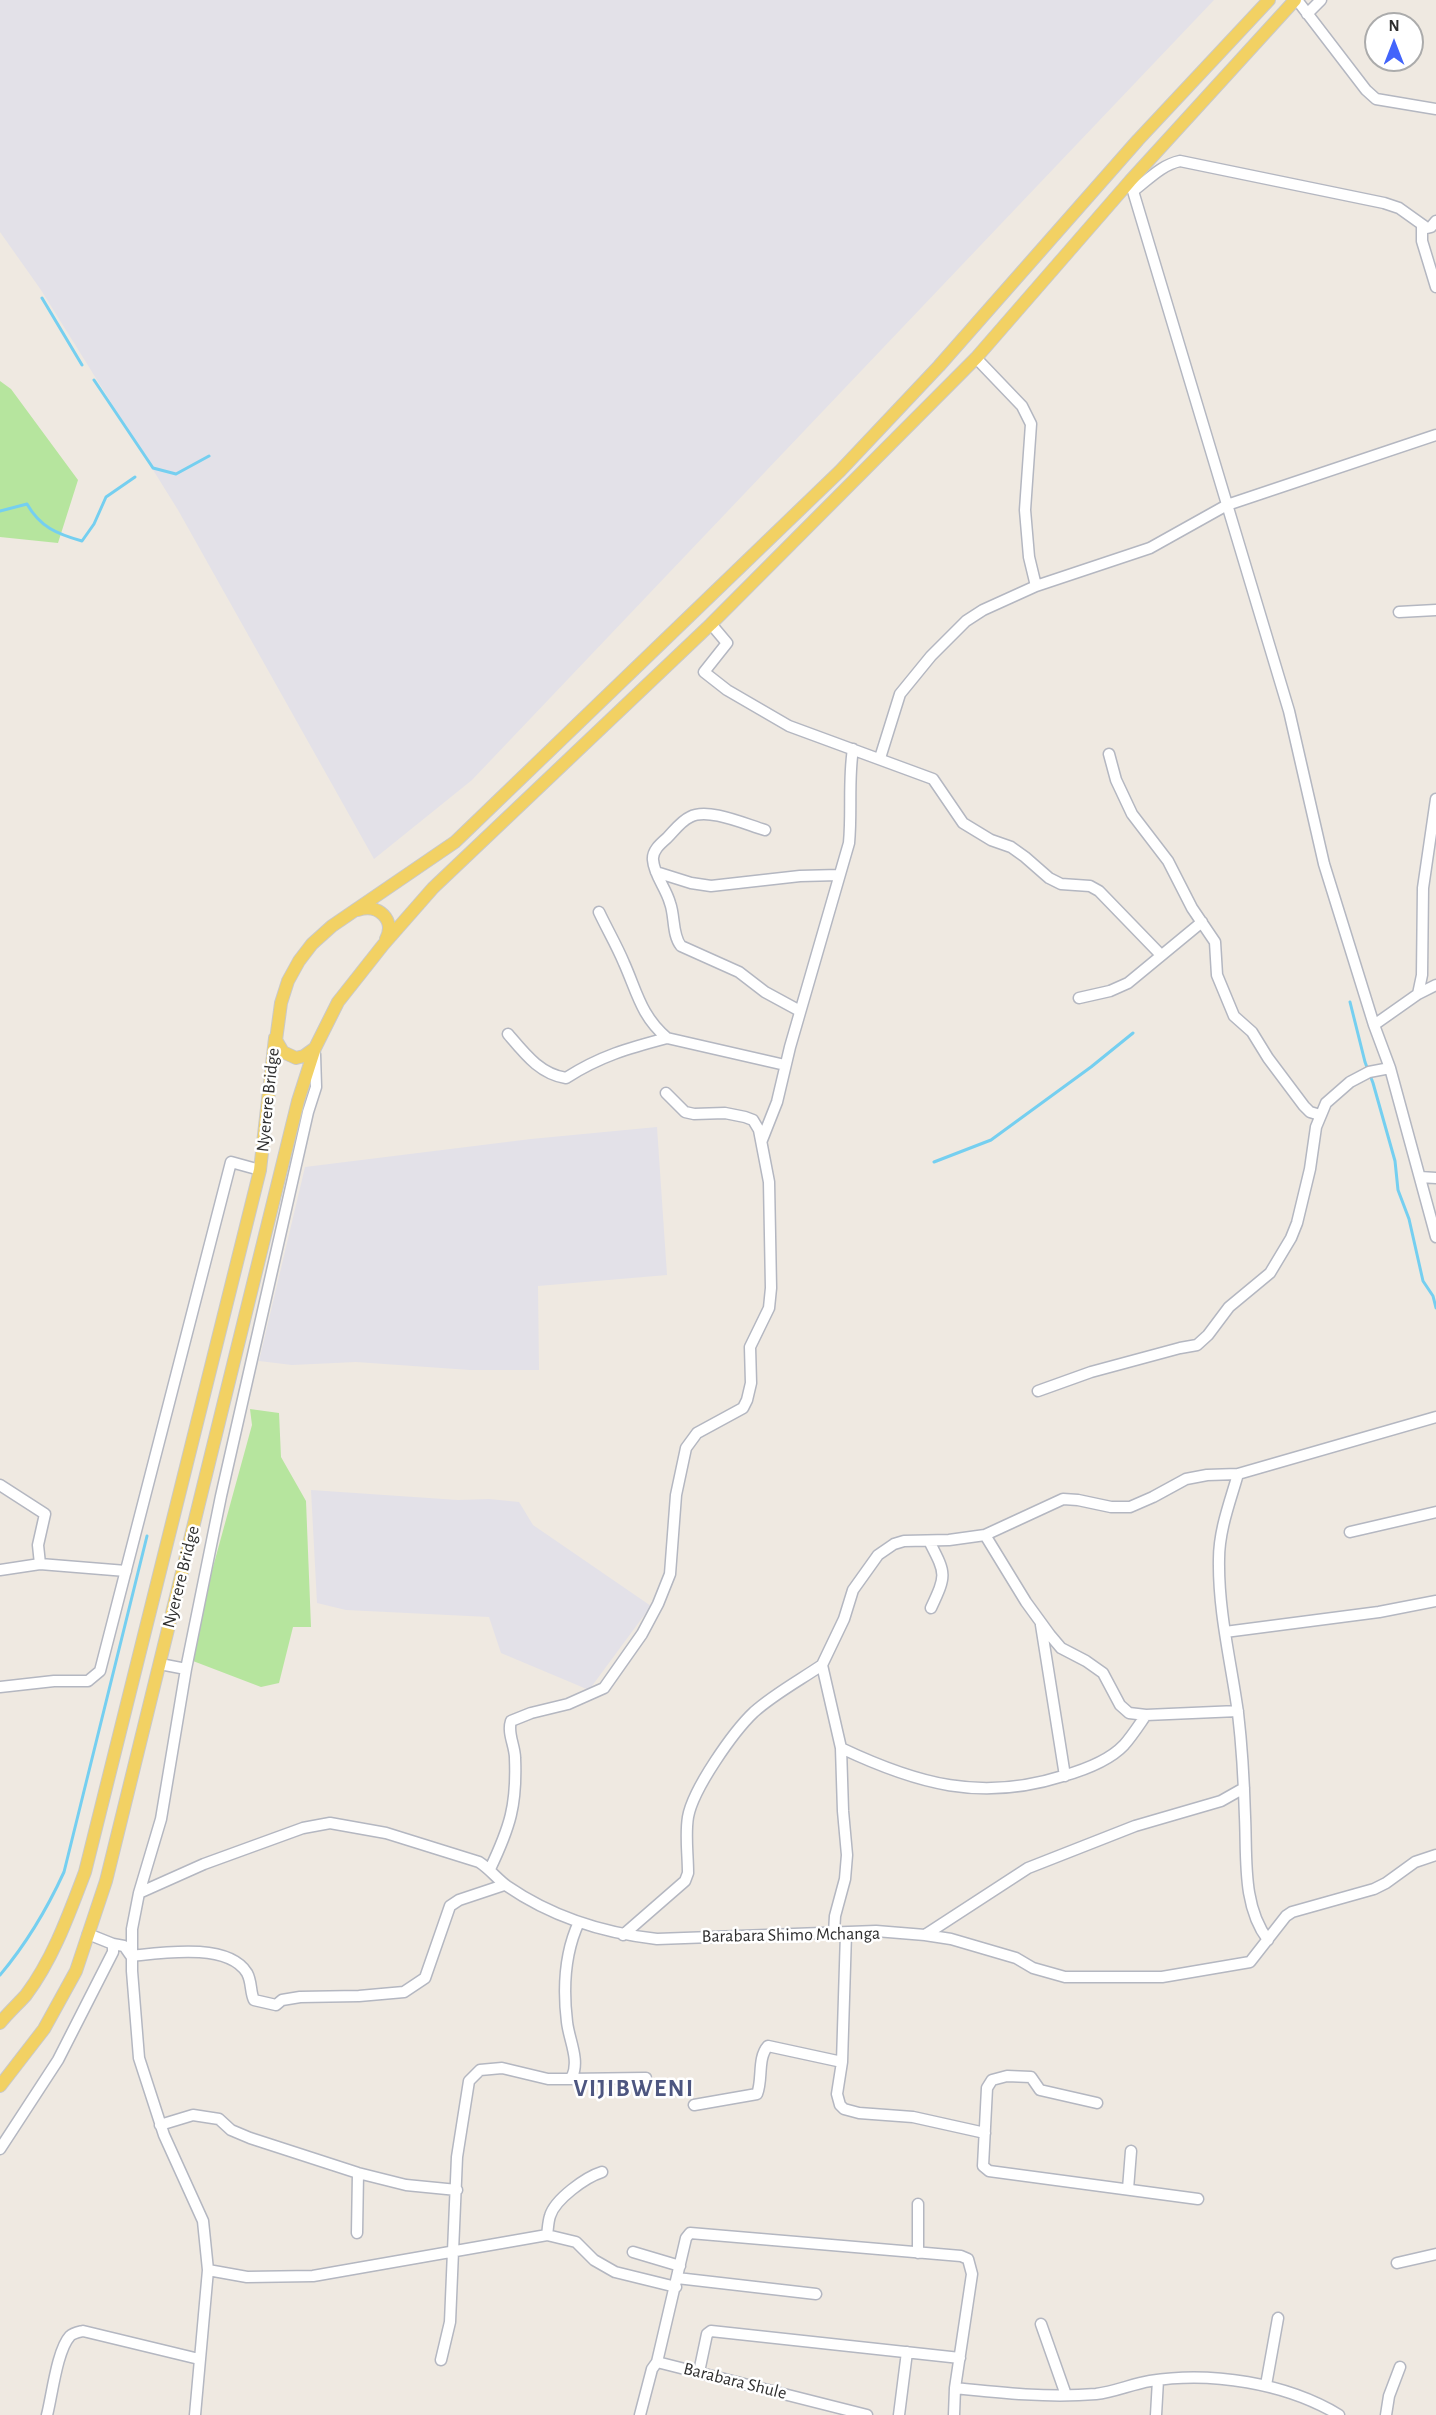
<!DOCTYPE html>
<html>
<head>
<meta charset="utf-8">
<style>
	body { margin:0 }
	#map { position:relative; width:1436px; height:2415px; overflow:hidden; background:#efe9e1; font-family:"Alegreya Sans",sans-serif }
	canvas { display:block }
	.north { position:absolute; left:1364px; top:12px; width:60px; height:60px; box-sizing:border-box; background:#fff; border:2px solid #ababab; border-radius:50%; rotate:0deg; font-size:16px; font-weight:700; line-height:24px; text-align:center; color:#2e2e2e }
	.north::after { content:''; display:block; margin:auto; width:21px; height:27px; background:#4264fb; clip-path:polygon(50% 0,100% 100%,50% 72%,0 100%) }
</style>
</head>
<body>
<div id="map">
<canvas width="1436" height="2415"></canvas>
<div class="north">N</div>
</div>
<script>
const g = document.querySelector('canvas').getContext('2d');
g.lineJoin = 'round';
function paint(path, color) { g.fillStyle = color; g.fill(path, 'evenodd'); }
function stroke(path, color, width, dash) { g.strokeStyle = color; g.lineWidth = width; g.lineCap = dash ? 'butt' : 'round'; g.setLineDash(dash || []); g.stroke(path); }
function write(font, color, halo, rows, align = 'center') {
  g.font = font + ' "Alegreya Sans",sans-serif'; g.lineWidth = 5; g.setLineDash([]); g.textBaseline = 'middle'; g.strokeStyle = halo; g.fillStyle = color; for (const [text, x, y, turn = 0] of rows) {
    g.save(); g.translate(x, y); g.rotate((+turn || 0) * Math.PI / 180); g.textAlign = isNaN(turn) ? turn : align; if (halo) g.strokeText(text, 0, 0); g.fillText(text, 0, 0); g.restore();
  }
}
const industrial = new Path2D(`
	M0,0H1214L472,780L374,859L178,510L41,290L0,232Z
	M657,1127L667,1275L538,1286L539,1370H470L356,1362L292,1365L259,1361L305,1167L531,1139Z
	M311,1490L458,1500L489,1499L519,1502L533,1525L651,1606L589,1690L501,1653L489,1617L346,1610L317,1603Z`);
const green = new Path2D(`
	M0,381L11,389L78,480L58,543L0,537Z
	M250,1409L279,1413L281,1457L306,1501L311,1627H293L279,1683L261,1687L193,1661L191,1647L252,1425Z`);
const stream = new Path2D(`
	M42,298L82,365
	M94,380L153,468L176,474L209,456
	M0,511L27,504C40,527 57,534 82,541L94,524L106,497L135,477
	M1350,1002L1365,1062L1373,1083L1395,1161L1398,1190L1409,1219L1423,1281L1433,1296L1436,1308
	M934,1162L991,1140L1091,1067L1133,1033
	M0,1975C27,1943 47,1909 64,1872L147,1536`);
const minor = new Path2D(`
	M1297,0L1366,90L1376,99L1436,109
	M1307,14L1321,0
	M1130,181L1289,711L1324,864L1374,1025L1390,1068L1436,1237
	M1133,191C1148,180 1161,165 1180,161L1384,203L1399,208L1427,228L1431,227L1436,221
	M1422,226V241L1436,287
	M976,358L1022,406L1031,424L1025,510L1029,557L1036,586
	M1399,612L1436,610
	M711,624L727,643L704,672L727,690L789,726L933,779L963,823L991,840L1011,847L1025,857L1049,878L1061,884L1090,886L1099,891L1161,955
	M1109,754L1116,780L1132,814L1168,861L1192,908L1215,942L1217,975L1234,1016L1252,1032L1268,1058L1304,1106L1310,1112L1320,1115
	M880,758L900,694L931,656L966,621L983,610L1036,586L1150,548L1227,505L1436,435
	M765,830C747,825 708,807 690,817C681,821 674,831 667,838C660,844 652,851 653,860C654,875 666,888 670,903C675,916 672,935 681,946L739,972L765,992L800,1011
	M656,872L691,883L711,886L800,876L839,875
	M599,912C607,929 617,946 624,963C637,992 641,1016 667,1038L785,1065
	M1418,994L1436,985
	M1079,998L1110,991L1128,983L1202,922
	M1374,1025L1418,994L1422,975L1423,888L1436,799
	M508,1034C525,1054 540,1074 566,1078C600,1056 629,1048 667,1038
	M762,1140L777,1102L790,1047L849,843C852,812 848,780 853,749
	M1420,1177L1436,1178
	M1038,1391L1091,1372L1180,1348L1197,1345L1208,1335L1229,1307L1270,1273L1291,1238L1297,1223L1310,1169L1316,1127L1326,1103L1350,1082L1369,1072L1390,1068
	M1238,1474C1230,1502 1219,1530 1219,1559C1218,1611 1231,1662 1238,1713C1242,1747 1244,1782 1245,1817C1247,1858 1242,1906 1268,1940
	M0,1485L45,1514L38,1545L40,1564
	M1350,1532L1436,1512
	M985,1535L1026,1602L1050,1635L1061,1648L1086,1661L1103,1673L1120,1705L1129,1713L1146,1715L1238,1711
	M929,1541C946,1574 947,1574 931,1608
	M0,1570L40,1564L126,1571
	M1041,1625L1065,1776
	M1225,1632L1379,1612L1436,1601
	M160,1664L186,1669
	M0,1687L54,1681H88L100,1671L231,1162L260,1170
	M841,1748C917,1784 981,1802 1063,1776C1084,1770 1109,1761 1124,1745C1132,1736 1139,1725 1146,1715
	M490,1869C510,1827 517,1805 515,1758C515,1746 507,1733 511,1721L531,1713L568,1704L604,1688L642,1634L658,1604L670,1574L676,1495L686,1448L697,1433L743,1408L747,1400L751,1383L750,1347L769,1308L771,1288L769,1182L759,1130L753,1120L745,1117L725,1113L694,1114L685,1112L666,1093
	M139,1893L204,1864L303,1828L330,1823L386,1833L479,1862C490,1869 497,1879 507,1886C552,1917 603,1933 657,1939L876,1931L925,1935L951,1939L1016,1958L1033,1968L1065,1977H1162L1250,1962L1286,1916L1292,1912L1374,1889L1386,1883L1415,1862L1436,1855
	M834,1933L835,1916L845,1879L847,1855L843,1811L841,1748L822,1665L844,1619L853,1590L878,1555L894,1544L904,1541L949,1540L985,1535L1063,1499L1078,1500L1111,1507H1130L1153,1497L1186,1479L1207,1475L1238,1474L1436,1417
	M846,1933L842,2062L837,2094L840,2105L844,2109L859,2113L913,2117L985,2133
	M623,1935L685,1881L688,1873C688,1854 685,1835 688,1817C693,1789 733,1732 754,1712C774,1694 800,1680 822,1665
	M925,1935L1028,1868L1135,1826L1221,1801L1244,1788
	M113,1944L124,1946L131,1956C161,1953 228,1942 247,1973C252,1982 250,1992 254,2000L276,2005L282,2000L300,1997L359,1996L404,1992L425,1978L450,1906L459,1900L504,1885
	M568,2079L646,2078
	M1097,2103L1040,2090L1031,2077L1007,2076L992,2080L987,2088L983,2166L989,2171L1198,2199
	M694,2105L757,2094C763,2080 757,2058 768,2046L842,2062
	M160,2125L193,2115L219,2119L231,2130L250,2138L358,2173L406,2185L457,2190
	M0,2149L58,2060L113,1952V1944L88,1934
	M1128,2189L1131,2151
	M357,2233L358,2173
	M547,2235C548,2229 548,2222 550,2216C555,2199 586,2177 602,2172
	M633,2252L680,2266
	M918,2253V2204
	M1397,2263L1436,2254
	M208,2270L247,2277L313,2276L547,2235L576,2242L594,2260L615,2272L676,2287
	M677,2278L816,2294
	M1041,2324L1066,2395
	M441,2360L450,2322L457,2157L469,2081L480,2070L502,2068L548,2079H568L572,2077C580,2060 569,2040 567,2022C563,1989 565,1952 579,1922
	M657,2362L686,2238L690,2233L961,2256L968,2259L972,2274L955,2388
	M699,2372L707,2334L711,2331L960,2358
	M1266,2385L1278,2318
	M47,2415C52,2396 57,2350 70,2336C73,2333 79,2332 83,2331L199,2359
	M195,2415L208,2270L203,2221L164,2135L139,2058L132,1971V1929L139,1893L161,1819L186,1669L221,1496L308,1112L316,1087L315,1054
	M640,2415L652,2369L657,2362L867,2415
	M899,2415L907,2352
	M954,2415L955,2388C1002,2393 1049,2398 1096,2394C1114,2392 1132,2384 1150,2381C1211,2371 1286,2383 1339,2415
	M1156,2415L1158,2380
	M1386,2415L1389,2396L1400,2367`);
const major = new Path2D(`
	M1269,0L1138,140L939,366L840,471L455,842L332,926L312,944L299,961L288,981L281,1003L276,1040L283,1052L296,1058L304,1056L315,1048L338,1002L383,945L433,888L711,624L976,358L1130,181L1295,0
	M358,910C378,903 396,920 386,939
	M0,2023C8,2013 18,2004 26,1995C53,1959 69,1914 85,1872L260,1170L275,1038
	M0,2086L44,2029L76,1971L106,1881L298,1101L315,1048`);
const streetNames = [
	["Nyerere Bridge",268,1100,-84],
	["Nyerere Bridge",181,1577,-76],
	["Barabara Shimo Mchanga",791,1935,-1],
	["Barabara Shule",735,2381,14]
];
const districtNames = [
	["VIJIBWENI",634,2089]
];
paint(industrial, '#e3e1e8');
paint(green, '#b6e59e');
stroke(stream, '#75cff0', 3);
stroke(minor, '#b4b7c1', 13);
stroke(major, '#c9c9c9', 14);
stroke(minor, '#fff', 10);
stroke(major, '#f2d163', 12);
write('18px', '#2e2e2e', '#fff', streetNames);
g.letterSpacing = '1.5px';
write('bold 24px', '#4d5680', '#fff', districtNames);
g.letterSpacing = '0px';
</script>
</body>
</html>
